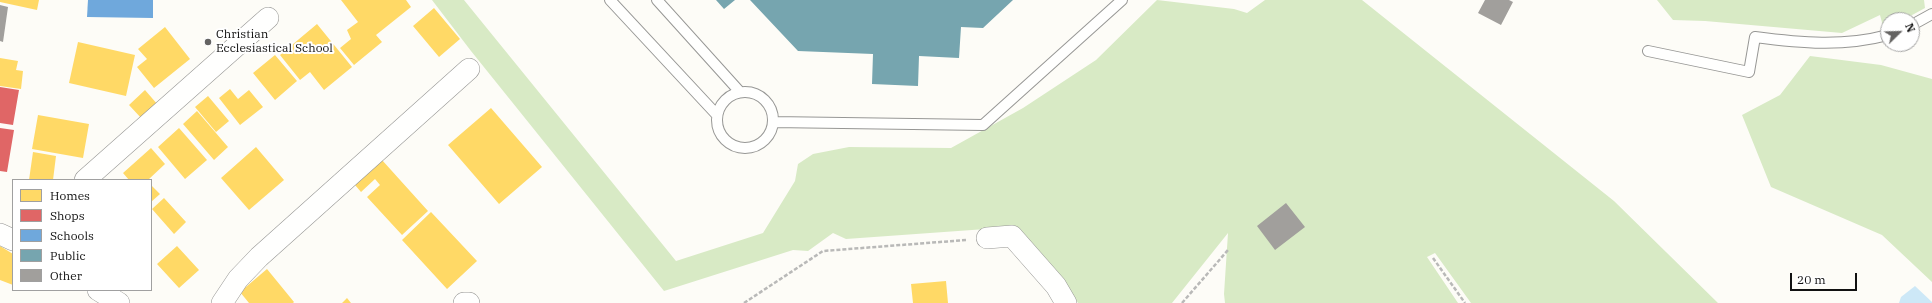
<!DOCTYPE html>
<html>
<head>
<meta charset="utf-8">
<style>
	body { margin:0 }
	#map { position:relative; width:1932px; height:303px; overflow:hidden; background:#fdfcf7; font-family:"IBM Plex Serif",serif }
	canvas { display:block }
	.legend { position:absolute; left:12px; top:179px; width:140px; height:112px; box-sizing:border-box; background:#fff; border:1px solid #a0a0a0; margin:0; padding:5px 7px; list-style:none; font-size:12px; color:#111 }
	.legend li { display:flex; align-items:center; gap:8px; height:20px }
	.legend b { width:20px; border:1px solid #a0a0a0 }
	.north { position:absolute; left:1880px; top:12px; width:40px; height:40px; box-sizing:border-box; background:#fff; border:1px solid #a0a0a0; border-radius:50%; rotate:67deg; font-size:11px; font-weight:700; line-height:16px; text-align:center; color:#111 }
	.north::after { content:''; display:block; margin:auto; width:14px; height:18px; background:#646362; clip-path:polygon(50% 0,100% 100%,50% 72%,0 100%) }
	.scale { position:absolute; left:1790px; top:273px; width:67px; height:18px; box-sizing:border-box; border:2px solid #111; border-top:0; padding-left:5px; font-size:12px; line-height:14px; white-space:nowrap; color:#111; -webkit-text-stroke:3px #fff; paint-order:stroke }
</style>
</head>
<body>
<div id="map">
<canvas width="1932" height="303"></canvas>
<ul class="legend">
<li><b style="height:11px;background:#ffd966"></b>Homes</li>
<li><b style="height:11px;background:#e06666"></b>Shops</li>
<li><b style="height:11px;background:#6fa8dc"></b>Schools</li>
<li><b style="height:11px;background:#76a5af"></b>Public</li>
<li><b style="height:11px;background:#a19f9c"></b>Other</li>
</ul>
<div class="north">N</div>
<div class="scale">20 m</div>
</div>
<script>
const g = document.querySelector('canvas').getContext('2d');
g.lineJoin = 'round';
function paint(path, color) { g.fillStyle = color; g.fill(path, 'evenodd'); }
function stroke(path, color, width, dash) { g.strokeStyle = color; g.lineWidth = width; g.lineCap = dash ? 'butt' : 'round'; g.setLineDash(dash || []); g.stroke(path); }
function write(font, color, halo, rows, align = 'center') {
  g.font = font + ' "IBM Plex Serif",serif'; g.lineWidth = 4; g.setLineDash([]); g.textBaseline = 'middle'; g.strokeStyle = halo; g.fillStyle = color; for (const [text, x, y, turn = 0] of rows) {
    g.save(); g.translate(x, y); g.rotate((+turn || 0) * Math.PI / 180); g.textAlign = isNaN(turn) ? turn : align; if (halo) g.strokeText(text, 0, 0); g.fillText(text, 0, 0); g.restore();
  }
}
const forest = new Path2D(`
	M432,0H464L676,261L763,233L795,181L798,164L813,154L849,147L951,148L1023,108L1096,60L1157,0L1234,9L1247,13L1265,0H1362L1614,201L1718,303H1471L1435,253L1427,257L1458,303H1225L1224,294L1228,233L1172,303H1078L1064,281L1014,227L846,239L833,233L808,251L793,250L664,291L471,51Z
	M1657,0H1924L1925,8L1903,20H1888V28L1884,30L1880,15L1842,33L1705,21L1673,20Z
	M1810,56L1881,65L1932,79V282L1882,235L1771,187L1742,115L1780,95Z`);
const water = new Path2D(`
	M1915,286L1932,302V303H1899L1901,297Z`);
const homes = new Path2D(`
	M0,0H39L37,10L0,2Z
	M341,0H406L411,7L376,35L382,42L354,65L340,48L351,39L347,30L358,22Z
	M434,8L460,39L439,57L413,26Z
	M317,24L352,67L324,90L310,72L300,80L280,55Z
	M165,27L190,59L154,88L137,67L147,59L138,49Z
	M78,42L135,55L126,96L69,83Z
	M275,55L297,81L275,100L253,73Z
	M0,58L18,61L16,70L23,71L21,89L0,86Z
	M230,89L238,99L249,90L263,107L240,125L219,98Z
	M145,90L158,105L142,119L129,105Z
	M208,96L229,121L216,132L195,107Z
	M491,108L542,167L499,204L448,145Z
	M197,111L228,147L214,160L183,124Z
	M38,115L89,124L83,158L32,149Z
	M179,128L207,160L185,179L158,147Z
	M256,147L284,180L249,210L221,178Z
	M151,148L165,164L148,180H129L123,173Z
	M33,152L56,156L53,180H29Z
	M382,160L428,211L402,235L367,197L380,185L375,179L361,192L355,185Z
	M151,185L160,194L151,202Z
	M164,198L186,222L174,234L152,209Z
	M431,212L477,261L447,289L402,240Z
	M0,246L13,254V285L0,280Z
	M177,246L199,270L179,288L157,264Z
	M267,269L294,302L293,303H249L240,292Z
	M946,281L948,303H913L911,284Z
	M347,298L351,303H342Z`);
const shops = new Path2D(`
	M0,87L19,90L13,125L0,123Z
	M0,128L14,130L7,172L0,171Z`);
const schools = new Path2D(`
	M88,0H153V18L87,17Z`);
const public = new Path2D(`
	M716,0H735L724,9Z
	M750,0H1013L983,28L961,27L959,58L919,56L918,86L872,84L873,54L798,51Z`);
const building = new Path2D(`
	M1485,0H1509L1513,2L1501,25L1478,13Z
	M0,5L8,7L3,42L0,41Z
	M1286,203L1305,227L1275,250L1257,226Z`);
const path = new Path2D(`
	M1433,258L1465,303
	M744,303L823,251L966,240
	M1182,303L1228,250`);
const lane = new Path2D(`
	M610,0L717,115
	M657,0L740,92
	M1912,25L1932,14
	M1648,51L1749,72L1755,37C1801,43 1843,47 1888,35
	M717 120a28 28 0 1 1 56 0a28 28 0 1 1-56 0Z
	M773,122L983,125L1122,0`);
const street = new Path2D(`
	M85,180L268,18
	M0,234L13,240
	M987,238L1012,236L1056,286L1066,303
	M98,290L119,303
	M222,303L238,279L259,257L469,69
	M464,303H469`);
const markers = [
	[208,42,4,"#646362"]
];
const poiNames = [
	["Christian",216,35],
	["Ecclesiastical School",216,49]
];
paint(forest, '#d8eac5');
paint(water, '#cde8f7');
paint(homes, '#ffd966');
paint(shops, '#e06666');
paint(schools, '#6fa8dc');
paint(public, '#76a5af');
paint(building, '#a19f9c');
stroke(lane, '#979795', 12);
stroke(street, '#979795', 22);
stroke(path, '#b9b9b8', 2.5, [4, 2]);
stroke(lane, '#fffffe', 10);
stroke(street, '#fffffe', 21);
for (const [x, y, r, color] of markers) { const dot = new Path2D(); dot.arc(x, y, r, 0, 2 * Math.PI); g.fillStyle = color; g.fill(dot); stroke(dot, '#fff', 1.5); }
write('12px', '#111', '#fff', poiNames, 'left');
</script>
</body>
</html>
